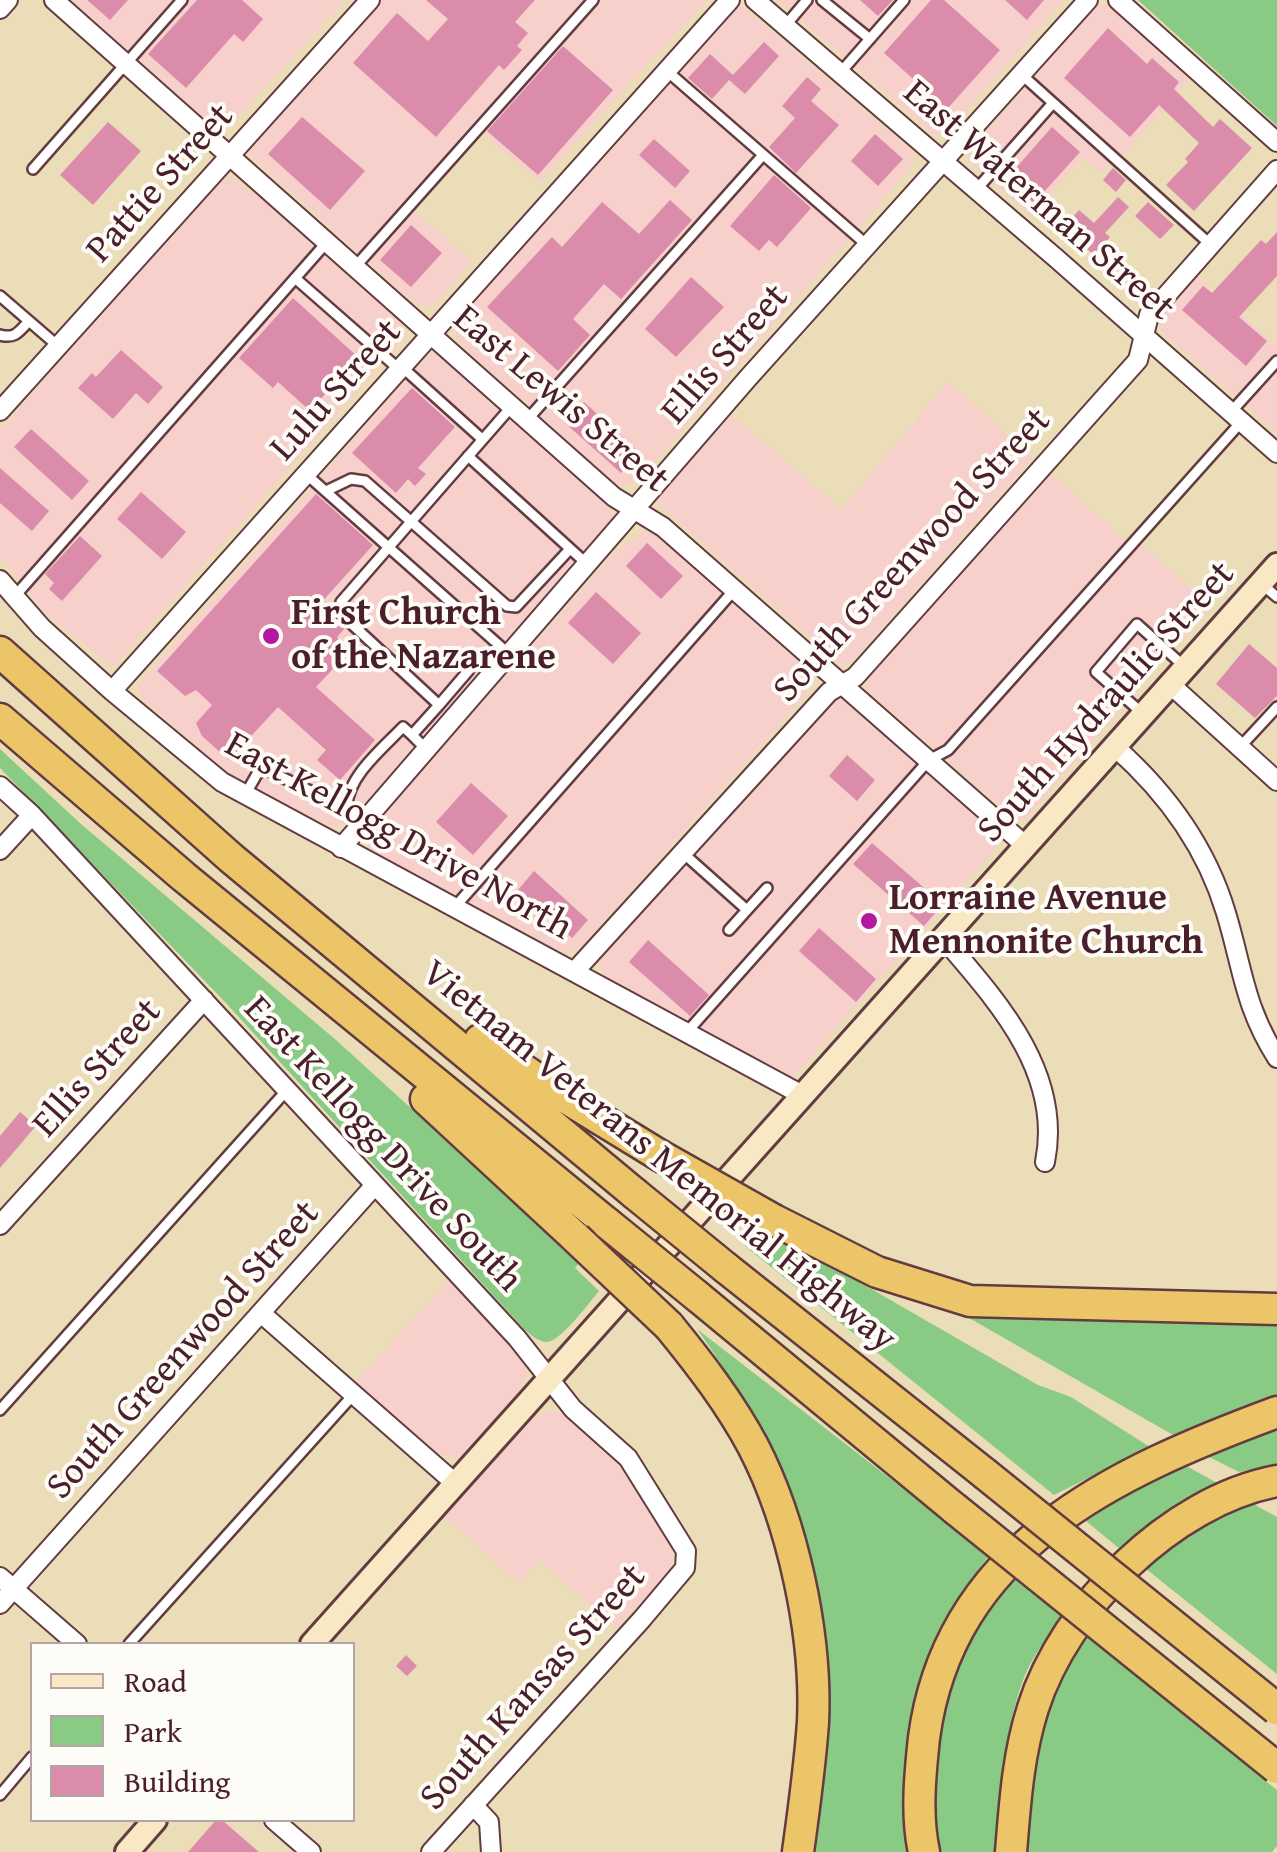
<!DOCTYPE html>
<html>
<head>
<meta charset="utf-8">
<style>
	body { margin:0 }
	#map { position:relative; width:1277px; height:1852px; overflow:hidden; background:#ecddb9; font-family:"Gentium Book Plus",serif }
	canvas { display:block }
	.legend { position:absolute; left:30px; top:1642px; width:325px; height:180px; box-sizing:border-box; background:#fdfcf7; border:2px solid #b5a4a5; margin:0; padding:12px 18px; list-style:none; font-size:30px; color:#4a1f2b }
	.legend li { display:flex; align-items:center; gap:20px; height:50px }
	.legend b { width:50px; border:2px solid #b5a4a5 }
</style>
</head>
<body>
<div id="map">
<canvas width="1277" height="1852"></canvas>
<ul class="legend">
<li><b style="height:12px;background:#f8e8c3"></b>Road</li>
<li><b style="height:28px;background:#89cb84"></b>Park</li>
<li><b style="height:28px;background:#db8cab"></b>Building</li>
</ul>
</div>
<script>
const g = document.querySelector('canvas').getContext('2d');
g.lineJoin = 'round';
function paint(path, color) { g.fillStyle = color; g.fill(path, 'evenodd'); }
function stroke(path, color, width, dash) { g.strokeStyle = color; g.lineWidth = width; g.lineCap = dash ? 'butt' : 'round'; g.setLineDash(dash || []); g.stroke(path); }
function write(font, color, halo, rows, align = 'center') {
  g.font = font + ' "Gentium Book Plus",serif'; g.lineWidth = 8; g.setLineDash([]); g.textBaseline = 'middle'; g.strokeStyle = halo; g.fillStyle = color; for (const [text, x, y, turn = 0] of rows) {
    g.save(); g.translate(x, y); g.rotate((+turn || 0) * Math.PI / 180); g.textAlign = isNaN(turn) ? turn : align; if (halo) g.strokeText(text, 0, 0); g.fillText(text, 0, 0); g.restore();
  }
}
const built = new Path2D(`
	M71,0H345L224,132L216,130Z
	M380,0H707L540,182L481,132L414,210L472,261L433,306L427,307L402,293L250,155L249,149Z
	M778,0H1064L947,132L940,135L933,134Z
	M1102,3L1108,5L1191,78L1122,157L1113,162L1102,174L1082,158L1031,216L969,162L967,154L1096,6Z
	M741,5L913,152L915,159L912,166L636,483L622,485L613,482L458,342L452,328L735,6Z
	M229,177L267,202L394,313L407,335L113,667L45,613L0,556V430L218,182Z
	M1196,276L1277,346V433L1162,332L1158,325V318Z
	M434,353L441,355L600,497L613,515L612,522L346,824L330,827L235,778L142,699L138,685L427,356Z
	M948,381L1033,458L850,663L845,666L839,663L659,505L660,494L732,415L842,510Z
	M1049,472L1128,542L1134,538L1211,606L1024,820L1017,821L866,689V682L869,675Z
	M645,530L659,534L812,670L813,686L582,946L574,951H560L378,855L369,847L366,838L377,821L617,550Z
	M844,697L998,833L1000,838L993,852L793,1077L605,977L598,960L601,952L820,709Z
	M450,1279L526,1363L528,1372L519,1391L462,1455L455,1457L437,1453L356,1382Z
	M558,1411L570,1418L631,1479L674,1551L669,1571L616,1629L540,1560L519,1583L444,1516L531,1418L544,1412Z`);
const green = new Path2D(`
	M1138,0H1277V126Z
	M0,749L81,824L336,1040L580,1262L575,1268L599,1291C590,1302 560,1342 547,1342C539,1342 531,1335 525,1330L225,1002L0,768Z
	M762,1226L1038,1385L1071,1397L1150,1447L1054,1495L745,1246Z
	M957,1311L1277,1316V1396L1173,1435Z
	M697,1329L989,1555C919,1656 895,1729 914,1852H815C821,1804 828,1755 829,1707C831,1567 777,1440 697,1329Z
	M1277,1417V1465L1239,1472L1201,1453Z
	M1181,1463L1219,1484L1166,1514L1120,1549L1081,1517Z
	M1246,1500L1277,1517V1674L1140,1564L1164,1543Z
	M1007,1572L1061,1614C1050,1634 1034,1654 1025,1675C1003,1730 1002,1793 996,1852H938L928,1797L933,1747L959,1650Z
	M1078,1630L1277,1790V1846L1272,1852H1020L1030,1751Z`);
const building = new Path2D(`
	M87,0H128L110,20Z
	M197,0H242L263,19L243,42L234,34L186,88L148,54Z
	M426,0H535L515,22L528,33L517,46L522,50L504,70L499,65L436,137L353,63L397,13L428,41L448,19Z
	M860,0H893L878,16Z
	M931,0H944L1000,50L947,109L884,53Z
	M1005,0H1044L1027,20Z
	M1108,28L1147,64L1152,58L1179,82L1174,89L1213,127L1220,119L1252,148L1194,211L1166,185L1188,162L1185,159L1199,143L1159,105L1130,137L1064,78Z
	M764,42L779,56L745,94L729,80L712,99L688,78L710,54L733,75Z
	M563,46L613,90L538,175L487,131Z
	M807,77L821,89L811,101L839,125L796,173L769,147L795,118L782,106Z
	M302,117L365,171L330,210L268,154Z
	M108,122L141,151L93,205L60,175Z
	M1052,127L1080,152L1034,203L1007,178Z
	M875,134L903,159L878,186L851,161Z
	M654,139L690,171L675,188L639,155Z
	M1113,168L1126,180L1116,192L1103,180Z
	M774,175L811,208L777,247L769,240L759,251L730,226Z
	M1118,197L1129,207L1105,233L1110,237L1094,255L1063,228L1079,210L1094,223Z
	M670,200L692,220L621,299L604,284L573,319L590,335L558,371L487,307L552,237L562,247L602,202L639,234Z
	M1148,202L1174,225L1160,239L1135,216Z
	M411,225L442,253L411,287L380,260Z
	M1277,232V276L1239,317L1267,341L1246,366L1182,310L1203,286L1212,293L1261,240L1266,244Z
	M691,277L724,307L676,357L645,329Z
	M293,298L358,357L310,411L278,382L273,388L239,358Z
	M121,350L163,387L148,404L136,393L113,419L78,388L92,373L96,377Z
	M412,388L455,427L418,468L426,474L415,486L408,479L396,493L352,453Z
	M584,402L639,452L621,473L565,423Z
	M31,429L89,481L72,500L14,447Z
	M0,468L49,511L32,531L0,503Z
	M141,492L186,532L162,559L117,519Z
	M316,494L373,545L320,604L345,628L337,637L346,655L316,687L375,740L340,780L317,760L326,750L278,707L229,760L202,736L196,723L212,705L196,690L185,696L157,671Z
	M80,536L102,556L62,601L49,589L54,583L45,574Z
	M647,543L683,576L661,599L626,566Z
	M596,592L641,633L613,664L568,623Z
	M1249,644L1277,668V696L1255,718L1216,684Z
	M847,755L875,780L857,801L829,776Z
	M471,783L508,816L473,855L436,822Z
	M872,843L943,904L924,926L853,864Z
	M534,871L588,920L572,938L518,890Z
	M819,928L876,979L856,1002L799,951Z
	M648,940L709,995L690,1016L629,962Z
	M20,1112L36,1126L0,1168V1136Z
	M406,1655L417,1666L407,1676L396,1666Z
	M216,1820H222L259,1852H188Z`);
const lane = new Path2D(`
	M822,0L870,39
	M785,26L807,0
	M667,71L867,245
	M840,73L904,0
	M1021,74L1211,245
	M33,169L182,0
	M976,190L1053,103
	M355,267L593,0
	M295,278L400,370
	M0,296L58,346
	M0,335C15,339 19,332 29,321
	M402,367L482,439
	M1231,412L1277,361
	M527,420L763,155
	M468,456L587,564
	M306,474L509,654
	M326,491L351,479L365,481L507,606L516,607L570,549
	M1263,585L1277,597
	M15,596L327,242
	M439,705L469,670
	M1142,713L1096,672L1137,624L1186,668
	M1241,746L1277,707
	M426,749L412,735L439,705L342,615L341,602L512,406
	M245,795L257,774L265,769L366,818
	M347,806C348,776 383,748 403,727L412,735
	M683,853L747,910L767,888
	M454,908L735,589
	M729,930L747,910
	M687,1032L929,760L948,750L1242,421
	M0,1410L287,1090
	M129,1644L354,1394
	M0,1795L32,1757`);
const street = new Path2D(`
	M54,0L614,497L663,527L1027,847
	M755,0L1057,259L1277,453
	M1118,0L1277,142
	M0,9L8,0
	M0,411L370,0
	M0,580L42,628L112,691L222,782L804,1096
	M1171,685L1277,781
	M112,691L730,0
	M1115,747C1167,793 1206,846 1226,913C1243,969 1244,1006 1277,1058
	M0,786L32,815L517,1338L573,1409L628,1458L686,1551L685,1568L642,1619L431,1852
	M341,848L748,378L1088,0
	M0,850L32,815
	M944,939C998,1002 1063,1073 1045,1162
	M574,972L829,692L855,677L1138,360L1149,315L1277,170
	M0,1225L204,1000
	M262,1314L456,1484
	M0,1577L77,1644
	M0,1604L375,1185
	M473,1805L489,1822L491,1852
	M274,1820L311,1852`);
const secondary = new Path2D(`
	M312,1644L1277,565
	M127,1852L155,1820`);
const highway = new Path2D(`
	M0,652L231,858L634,1193
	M0,719L184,877L607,1223
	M480,1040L553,1090L659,1155
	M426,1099L576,1238
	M774,1220L877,1272L970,1301L1277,1309
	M726,1268L984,1473
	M697,1296L954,1508
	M669,1326C700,1364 730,1403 753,1446C793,1523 817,1635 813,1722C810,1765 804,1809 798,1852
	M924,1852C916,1816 920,1775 924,1738C949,1547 1115,1472 1277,1412
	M1011,1852C1015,1803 1018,1755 1033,1708C1065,1607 1171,1501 1277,1481`);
const highwayBridge = new Path2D(`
	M659,1155L774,1220
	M634,1193L726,1268
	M607,1223L697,1296
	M576,1238L669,1326
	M984,1473L1277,1709
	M954,1508L1277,1768`);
const markers = [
	[271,636,10,"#b5179e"],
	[869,921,10,"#b5179e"]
];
const streetNames = [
	["Pattie Street",161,184,-48],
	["East Waterman Street",1038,201,41],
	["Ellis Street",726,355,-49],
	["Lulu Street",337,391,-48],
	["East Lewis Street",560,400,40],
	["South Greenwood Street",913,556,-47],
	["South Hydraulic Street",1107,703,-48],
	["East Kellogg Drive North",398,837,29],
	["Ellis Street",98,1069,-48],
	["East Kellogg Drive South",382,1145,47],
	["Vietnam Veterans Memorial Highway",658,1157,39],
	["South Greenwood Street",184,1351,-48],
	["South Kansas Street",534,1688,-48]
];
const poiNames = [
	["First Church",291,614],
	["of the Nazarene",291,658],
	["Lorraine Avenue",889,899],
	["Mennonite Church",889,943]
];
paint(built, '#f7d0cc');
paint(green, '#89cb84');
paint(building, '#db8cab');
stroke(lane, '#623c40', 14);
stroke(street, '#623c40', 22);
stroke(secondary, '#623c40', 28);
stroke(highway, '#623c40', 35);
stroke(lane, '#fff', 9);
stroke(street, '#fff', 18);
stroke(secondary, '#f8e8c3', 22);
stroke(highway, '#edc569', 30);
stroke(highwayBridge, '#623c40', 35, []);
stroke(highwayBridge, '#edc569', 30);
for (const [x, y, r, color] of markers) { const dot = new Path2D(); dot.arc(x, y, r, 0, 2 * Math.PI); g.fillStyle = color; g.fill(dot); stroke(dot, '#fdfcf7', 4); }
write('38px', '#4a1f2b', '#fdfcf7', streetNames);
write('bold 38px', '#4a1f2b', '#fdfcf7', poiNames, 'left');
</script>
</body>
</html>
